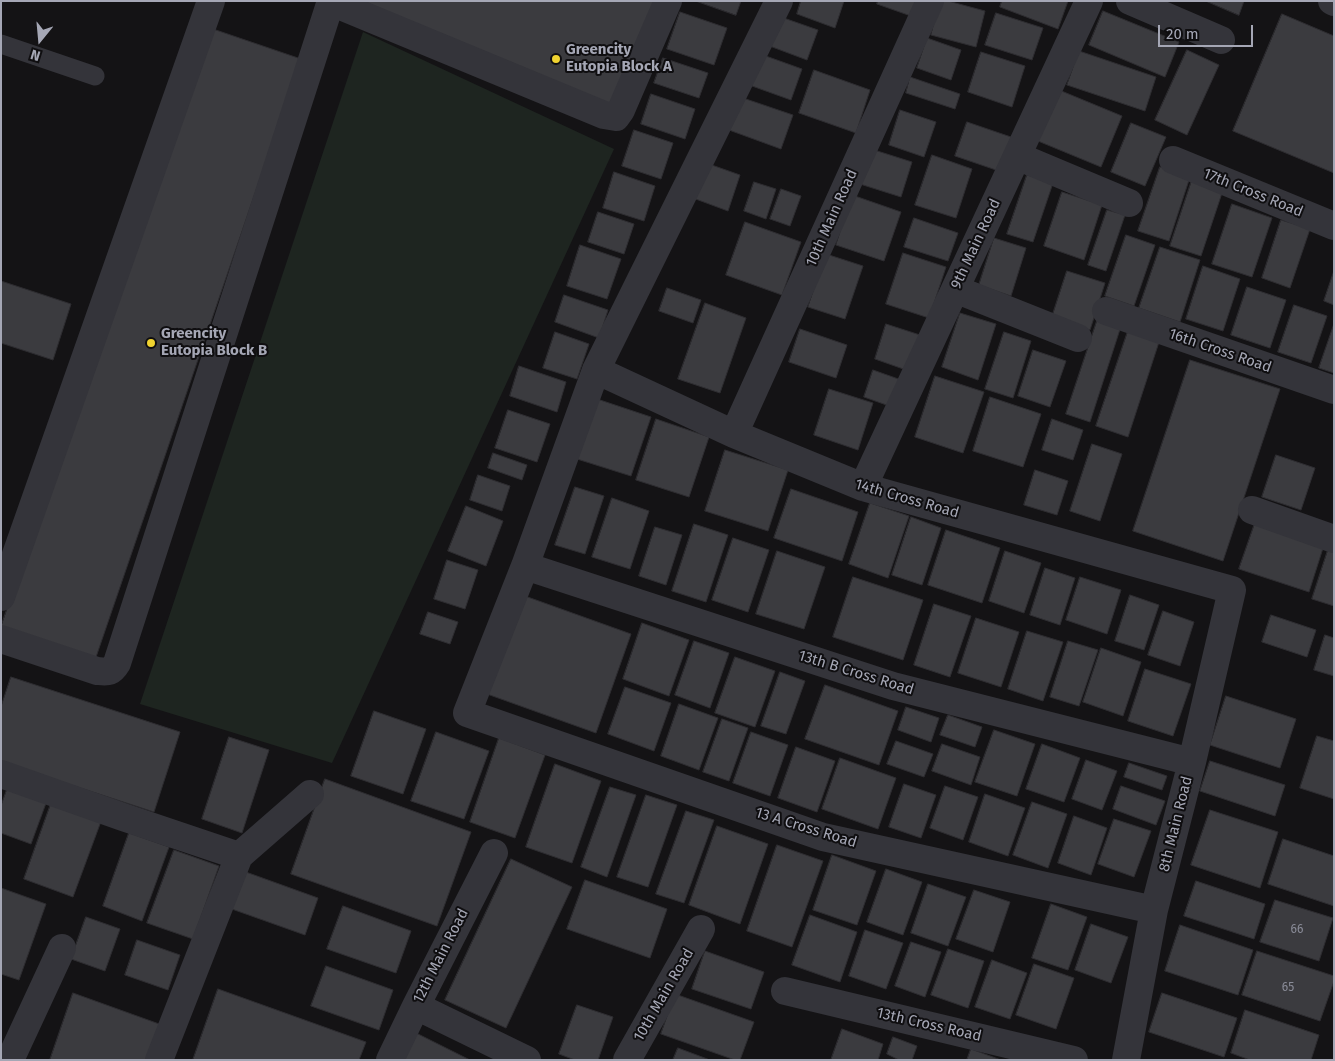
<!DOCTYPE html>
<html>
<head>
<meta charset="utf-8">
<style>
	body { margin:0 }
	#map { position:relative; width:1335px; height:1061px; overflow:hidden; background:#141315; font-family:"Fira Sans",sans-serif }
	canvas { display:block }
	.frame { position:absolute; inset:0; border:2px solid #a5a7b5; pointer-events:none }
	.north { position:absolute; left:15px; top:15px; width:50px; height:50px; -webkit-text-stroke:4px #0f0e10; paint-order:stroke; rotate:197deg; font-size:14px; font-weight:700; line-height:20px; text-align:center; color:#a5a7b5 }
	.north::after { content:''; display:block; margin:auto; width:18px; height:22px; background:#a5a7b5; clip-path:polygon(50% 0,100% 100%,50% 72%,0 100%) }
	.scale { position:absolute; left:1158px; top:25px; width:95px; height:22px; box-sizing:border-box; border:2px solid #a5a7b5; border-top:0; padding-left:6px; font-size:15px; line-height:18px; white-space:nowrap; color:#a5a7b5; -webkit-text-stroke:4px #0f0e10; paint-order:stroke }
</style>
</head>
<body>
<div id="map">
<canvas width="1335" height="1061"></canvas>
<div class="frame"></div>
<div class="north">N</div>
<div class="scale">20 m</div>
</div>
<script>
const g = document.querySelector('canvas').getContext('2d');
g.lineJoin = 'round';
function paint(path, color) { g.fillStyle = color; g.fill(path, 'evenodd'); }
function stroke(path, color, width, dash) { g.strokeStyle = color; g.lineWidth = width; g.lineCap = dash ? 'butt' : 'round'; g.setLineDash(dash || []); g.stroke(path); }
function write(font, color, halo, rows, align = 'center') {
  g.font = font + ' "Fira Sans",sans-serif'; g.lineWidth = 4; g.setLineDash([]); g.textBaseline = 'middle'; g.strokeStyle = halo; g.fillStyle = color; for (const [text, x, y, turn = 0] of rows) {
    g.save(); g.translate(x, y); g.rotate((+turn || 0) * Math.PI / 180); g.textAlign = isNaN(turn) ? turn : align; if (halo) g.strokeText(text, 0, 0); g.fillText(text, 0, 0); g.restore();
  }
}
const green = new Path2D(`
	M363,32L614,149L332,763L140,704Z`);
const building = new Path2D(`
	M346,1H657L612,113Z
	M696,1H741L736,15Z
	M801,1H844L835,28L797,14Z
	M878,1H916L911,16L877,4Z
	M940,1H948L985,11L976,47L931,35Z
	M1002,1H1068L1058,29L1000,7Z
	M1206,1H1244L1239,15Z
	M1103,11L1179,42L1165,77L1089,45Z
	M680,12L727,28L714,65L667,49Z
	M996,13L1043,28L1032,60L985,45Z
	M1282,14L1334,36V173L1233,131Z
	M778,16L818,30L807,60L767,45Z
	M207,27L301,59L95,660L1,627Z
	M927,38L961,50L951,80L917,68Z
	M1187,50L1219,65L1187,135L1155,120Z
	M1079,51L1156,77L1145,111L1067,85Z
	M981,52L1025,66L1012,107L968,92Z
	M763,55L802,69L791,100L752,86Z
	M663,58L708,73L699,98L654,83Z
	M814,70L870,90L856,133L799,113Z
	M910,77L960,94L955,109L906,93Z
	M1059,90L1122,116L1101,167L1038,141Z
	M651,94L695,109L685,139L641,124Z
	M740,97L793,115L781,149L729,130Z
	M900,110L936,122L924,157L889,145Z
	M967,122L1011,137L999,171L955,156Z
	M1131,123L1166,137L1145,186L1111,172Z
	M634,130L673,143L661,179L622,166Z
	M871,149L912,162L901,197L860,184Z
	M932,155L972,169L956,218L915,205Z
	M706,163L740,175L728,211L693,198Z
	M1160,167L1190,177L1169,241L1138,231Z
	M614,172L655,186L644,221L603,208Z
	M1027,175L1053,183L1033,242L1007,234Z
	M1193,177L1224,187L1201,256L1170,246Z
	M754,182L776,189L766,219L744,211Z
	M781,189L801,196L790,226L770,219Z
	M1062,192L1102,205L1084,260L1044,246Z
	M852,195L901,212L884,261L836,245Z
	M1232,204L1272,218L1252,277L1212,264Z
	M1107,210L1125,215L1106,271L1088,265Z
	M598,212L634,224L624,254L588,242Z
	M914,218L958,233L948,261L904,247Z
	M1281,220L1310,229L1290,288L1262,278Z
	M745,222L801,242L782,295L726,275Z
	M1126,235L1155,245L1134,306L1105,296Z
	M994,238L1026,248L1011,296L979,285Z
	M580,245L621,259L607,299L567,286Z
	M1160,247L1200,260L1180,322L1139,308Z
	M903,253L946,267L929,318L886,304Z
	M826,254L863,266L845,319L808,307Z
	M1203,266L1240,279L1223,331L1186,319Z
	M1067,271L1105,283L1090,330L1052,317Z
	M1334,271V305L1324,301Z
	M1,281L71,304L53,360L1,343Z
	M1247,287L1286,300L1270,348L1231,335Z
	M667,288L701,300L693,323L659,311Z
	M564,295L608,310L599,338L555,322Z
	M705,303L746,318L720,393L678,379Z
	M1294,305L1327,316L1311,363L1278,352Z
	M1100,312L1123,320L1090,422L1066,414Z
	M960,313L996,324L978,380L942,367Z
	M886,324L920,335L909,371L875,359Z
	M1334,324V373L1319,368Z
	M1129,328L1160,339L1128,437L1096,426Z
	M800,329L847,345L836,378L789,362Z
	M555,332L589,344L577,379L543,368Z
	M1004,332L1031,341L1013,398L985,389Z
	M1033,350L1066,361L1050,407L1018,396Z
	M1190,360L1280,389L1223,561L1133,531Z
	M519,366L566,382L557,412L510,396Z
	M873,370L904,381L895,408L864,397Z
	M935,376L984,392L963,453L915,437Z
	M829,389L873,403L858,450L814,435Z
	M990,397L1041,414L1023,467L973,451Z
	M597,399L651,417L631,476L577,459Z
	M508,410L550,424L537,462L495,448Z
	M656,419L709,437L689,497L636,480Z
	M1052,419L1083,430L1073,460L1042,450Z
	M1092,444L1122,454L1100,521L1070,511Z
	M725,450L788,470L768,531L705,511Z
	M493,453L527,465L522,480L488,468Z
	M1276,455L1315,468L1301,510L1262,497Z
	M1035,470L1068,481L1057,515L1024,505Z
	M478,475L510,486L502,511L470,500Z
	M575,487L604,496L585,554L555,545Z
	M791,489L858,512L842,561L774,538Z
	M612,498L649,511L630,569L592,557Z
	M870,503L909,516L888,578L849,564Z
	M466,506L503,521L486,566L448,551Z
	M911,517L941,528L922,585L892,575Z
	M1255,523L1324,545L1309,592L1239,569Z
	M694,524L728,535L706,602L672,591Z
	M655,527L682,535L666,585L639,576Z
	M946,530L1000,548L982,603L928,585Z
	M733,538L769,550L748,612L712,600Z
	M1328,550L1334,552V606L1312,599Z
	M777,551L825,567L804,629L756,614Z
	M1005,551L1041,563L1024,613L989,601Z
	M447,560L478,570L465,609L434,599Z
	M1045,568L1075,578L1060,625L1030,615Z
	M853,577L923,600L903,660L833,637Z
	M1080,577L1121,590L1107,634L1066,620Z
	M522,595L631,634L596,733L487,694Z
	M1130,595L1159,605L1144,650L1115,641Z
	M934,604L971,616L950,677L914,665Z
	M1163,611L1194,622L1180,666L1148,655Z
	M428,612L458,622L450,644L420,634Z
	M1271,615L1316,630L1307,657L1262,642Z
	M976,618L1019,632L1001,687L958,673Z
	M642,623L689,640L669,696L623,679Z
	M1027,631L1063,642L1043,701L1008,689Z
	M1325,635L1334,638V676L1314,670Z
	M694,641L729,653L710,708L675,695Z
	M1068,641L1098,650L1079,706L1050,697Z
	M1101,648L1141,662L1123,716L1083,702Z
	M735,657L775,671L755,727L715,713Z
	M1145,669L1191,684L1173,736L1128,721Z
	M780,672L805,681L786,734L761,726Z
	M11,677L180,732L154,812L1,762V707Z
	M825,685L898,711L879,765L805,739Z
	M625,687L671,703L654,751L608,734Z
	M1226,696L1296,719L1280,768L1210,745Z
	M679,704L718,718L699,770L661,756Z
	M906,707L939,718L931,742L898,730Z
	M374,711L426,729L403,794L351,776Z
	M948,715L982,727L975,747L940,735Z
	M722,719L748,728L729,781L703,772Z
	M994,730L1035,744L1017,796L975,782Z
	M436,732L489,751L464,819L411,801Z
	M751,732L788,745L770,796L733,783Z
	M1317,736L1334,741V799L1300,788Z
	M229,737L269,750L242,833L202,819Z
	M499,738L545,755L515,838L470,822Z
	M896,741L933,754L924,777L887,764Z
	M942,744L980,757L971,785L932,771Z
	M1042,744L1080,758L1064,802L1026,789Z
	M796,747L835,761L817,812L778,798Z
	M840,758L896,778L878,829L822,809Z
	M1086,760L1117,771L1102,810L1072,799Z
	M1210,761L1285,785L1275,816L1200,791Z
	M1129,763L1167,776L1162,790L1124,777Z
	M555,764L601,781L572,863L526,847Z
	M325,779L471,832L437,926L291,874Z
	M10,781L49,795L31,844L1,833V806Z
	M904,784L936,795L921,838L889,827Z
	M945,786L978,797L963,840L930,828Z
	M1121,786L1165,801L1156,825L1113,809Z
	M610,787L636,795L607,877L581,867Z
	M985,794L1025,808L1008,856L969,842Z
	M646,795L677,805L648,887L617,877Z
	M53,798L103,816L73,897L24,879Z
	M1032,802L1067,814L1048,868L1013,855Z
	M1210,810L1278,832L1260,888L1191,865Z
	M686,811L714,820L684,903L656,894Z
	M1074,816L1107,828L1091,875L1058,863Z
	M1114,819L1151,831L1134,877L1098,864Z
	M717,826L768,844L740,924L689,905Z
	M129,833L169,847L142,921L103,906Z
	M1283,839L1334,856V906L1268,884Z
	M777,845L823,861L792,947L747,931Z
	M174,850L219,866L193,939L147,923Z
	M832,855L876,871L857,925L813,910Z
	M511,859L572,887L506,1028L445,1000Z
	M886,869L922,882L903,935L867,922Z
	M243,871L318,898L305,935L229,908Z
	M585,880L667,909L650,958L567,929Z
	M1196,881L1265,904L1254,939L1184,916Z
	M928,884L966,897L948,946L911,933Z
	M1,888L46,904L19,980L1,974Z
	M974,890L1010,902L993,952L956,939Z
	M1275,900L1333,918L1319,961L1260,942Z
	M1051,904L1087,917L1068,970L1032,958Z
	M343,906L411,931L396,973L327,949Z
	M810,915L857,932L840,982L792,965Z
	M86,917L120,929L105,971L71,959Z
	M1091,924L1128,937L1111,983L1075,970Z
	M1180,925L1253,950L1238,995L1165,971Z
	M865,930L903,943L886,989L849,976Z
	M137,940L180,955L168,990L125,975Z
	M911,942L941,952L925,997L895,986Z
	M948,949L984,961L968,1008L931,995Z
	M705,951L764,972L751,1009L692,989Z
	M1257,951L1334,976V981L1320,1021L1242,995Z
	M992,960L1027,973L1010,1019L975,1007Z
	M1034,964L1074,978L1056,1029L1016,1015Z
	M326,966L393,990L379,1030L311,1006Z
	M218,989L366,1042L359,1060H193Z
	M73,993L162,1025L150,1060H50Z
	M1162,993L1237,1018L1224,1057L1149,1032Z
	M675,994L754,1022L740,1060H735L661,1034Z
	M577,1005L613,1017L598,1060H575L559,1054Z
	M1245,1010L1319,1035L1311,1060H1250L1231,1053Z
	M842,1029L883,1044L878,1060H831Z
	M410,1030L470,1060H395Z
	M893,1037L917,1046L912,1060H899L887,1054Z
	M678,1048L710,1060H673Z
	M971,1049L1001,1060H967Z`);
const lane = new Path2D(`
	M1,44L95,76`);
const street = new Path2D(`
	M779,1L596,370L525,566L467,713L823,837L1154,910
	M1130,1L1221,40
	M1332,1L1334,2
	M331,2L604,115L616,117L621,110L668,1
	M1017,156L1129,203
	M1173,160L1334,226
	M955,289L1078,338
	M1106,311L1334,390
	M596,370L734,434L863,487L1232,590L1192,762L1154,910L1126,1060
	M734,434L930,1
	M863,487L1089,1
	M1252,510L1334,539
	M525,566L893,686L1192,762
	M1,597L211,1
	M1,639L97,671C108,672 111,673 117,663L331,1
	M1,774L123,817L239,856
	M785,991L1074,1060
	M416,1006L527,1060
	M10,1060L62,948
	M159,1060L239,856L310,794
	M390,1060L416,1006L494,853
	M627,1060L701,929`);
const markers = [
	[556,59,5,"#f0d330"],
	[151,343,5,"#f0d330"]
];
const numberNames = [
	["66",1297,930],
	["65",1288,988]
];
const poiNames = [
	["Greencity",566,50],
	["Eutopia Block A",566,67],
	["Greencity",161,334],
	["Eutopia Block B",161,351]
];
const streetNames = [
	["17th Cross Road",1253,193,22],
	["10th Main Road",832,218,-66],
	["9th Main Road",976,244,-65],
	["16th Cross Road",1220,351,19],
	["14th Cross Road",907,499,16],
	["13th B Cross Road",856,673,17],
	["8th Main Road",1176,824,-76],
	["13 A Cross Road",806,828,17],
	["12th Main Road",441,956,-63],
	["10th Main Road",664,995,-60],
	["13th Cross Road",929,1025,13]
];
paint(green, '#1e2520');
paint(building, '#3b3b3f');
stroke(building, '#2e2d31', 1);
stroke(lane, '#34343a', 19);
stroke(street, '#34343a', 28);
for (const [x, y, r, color] of markers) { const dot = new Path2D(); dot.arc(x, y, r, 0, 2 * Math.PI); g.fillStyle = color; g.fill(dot); stroke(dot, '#0f0e10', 2); }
write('12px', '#8a8c98', null, numberNames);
write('bold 15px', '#a5a7b5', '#0f0e10', poiNames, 'left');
write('15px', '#a5a7b5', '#0f0e10', streetNames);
</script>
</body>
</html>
